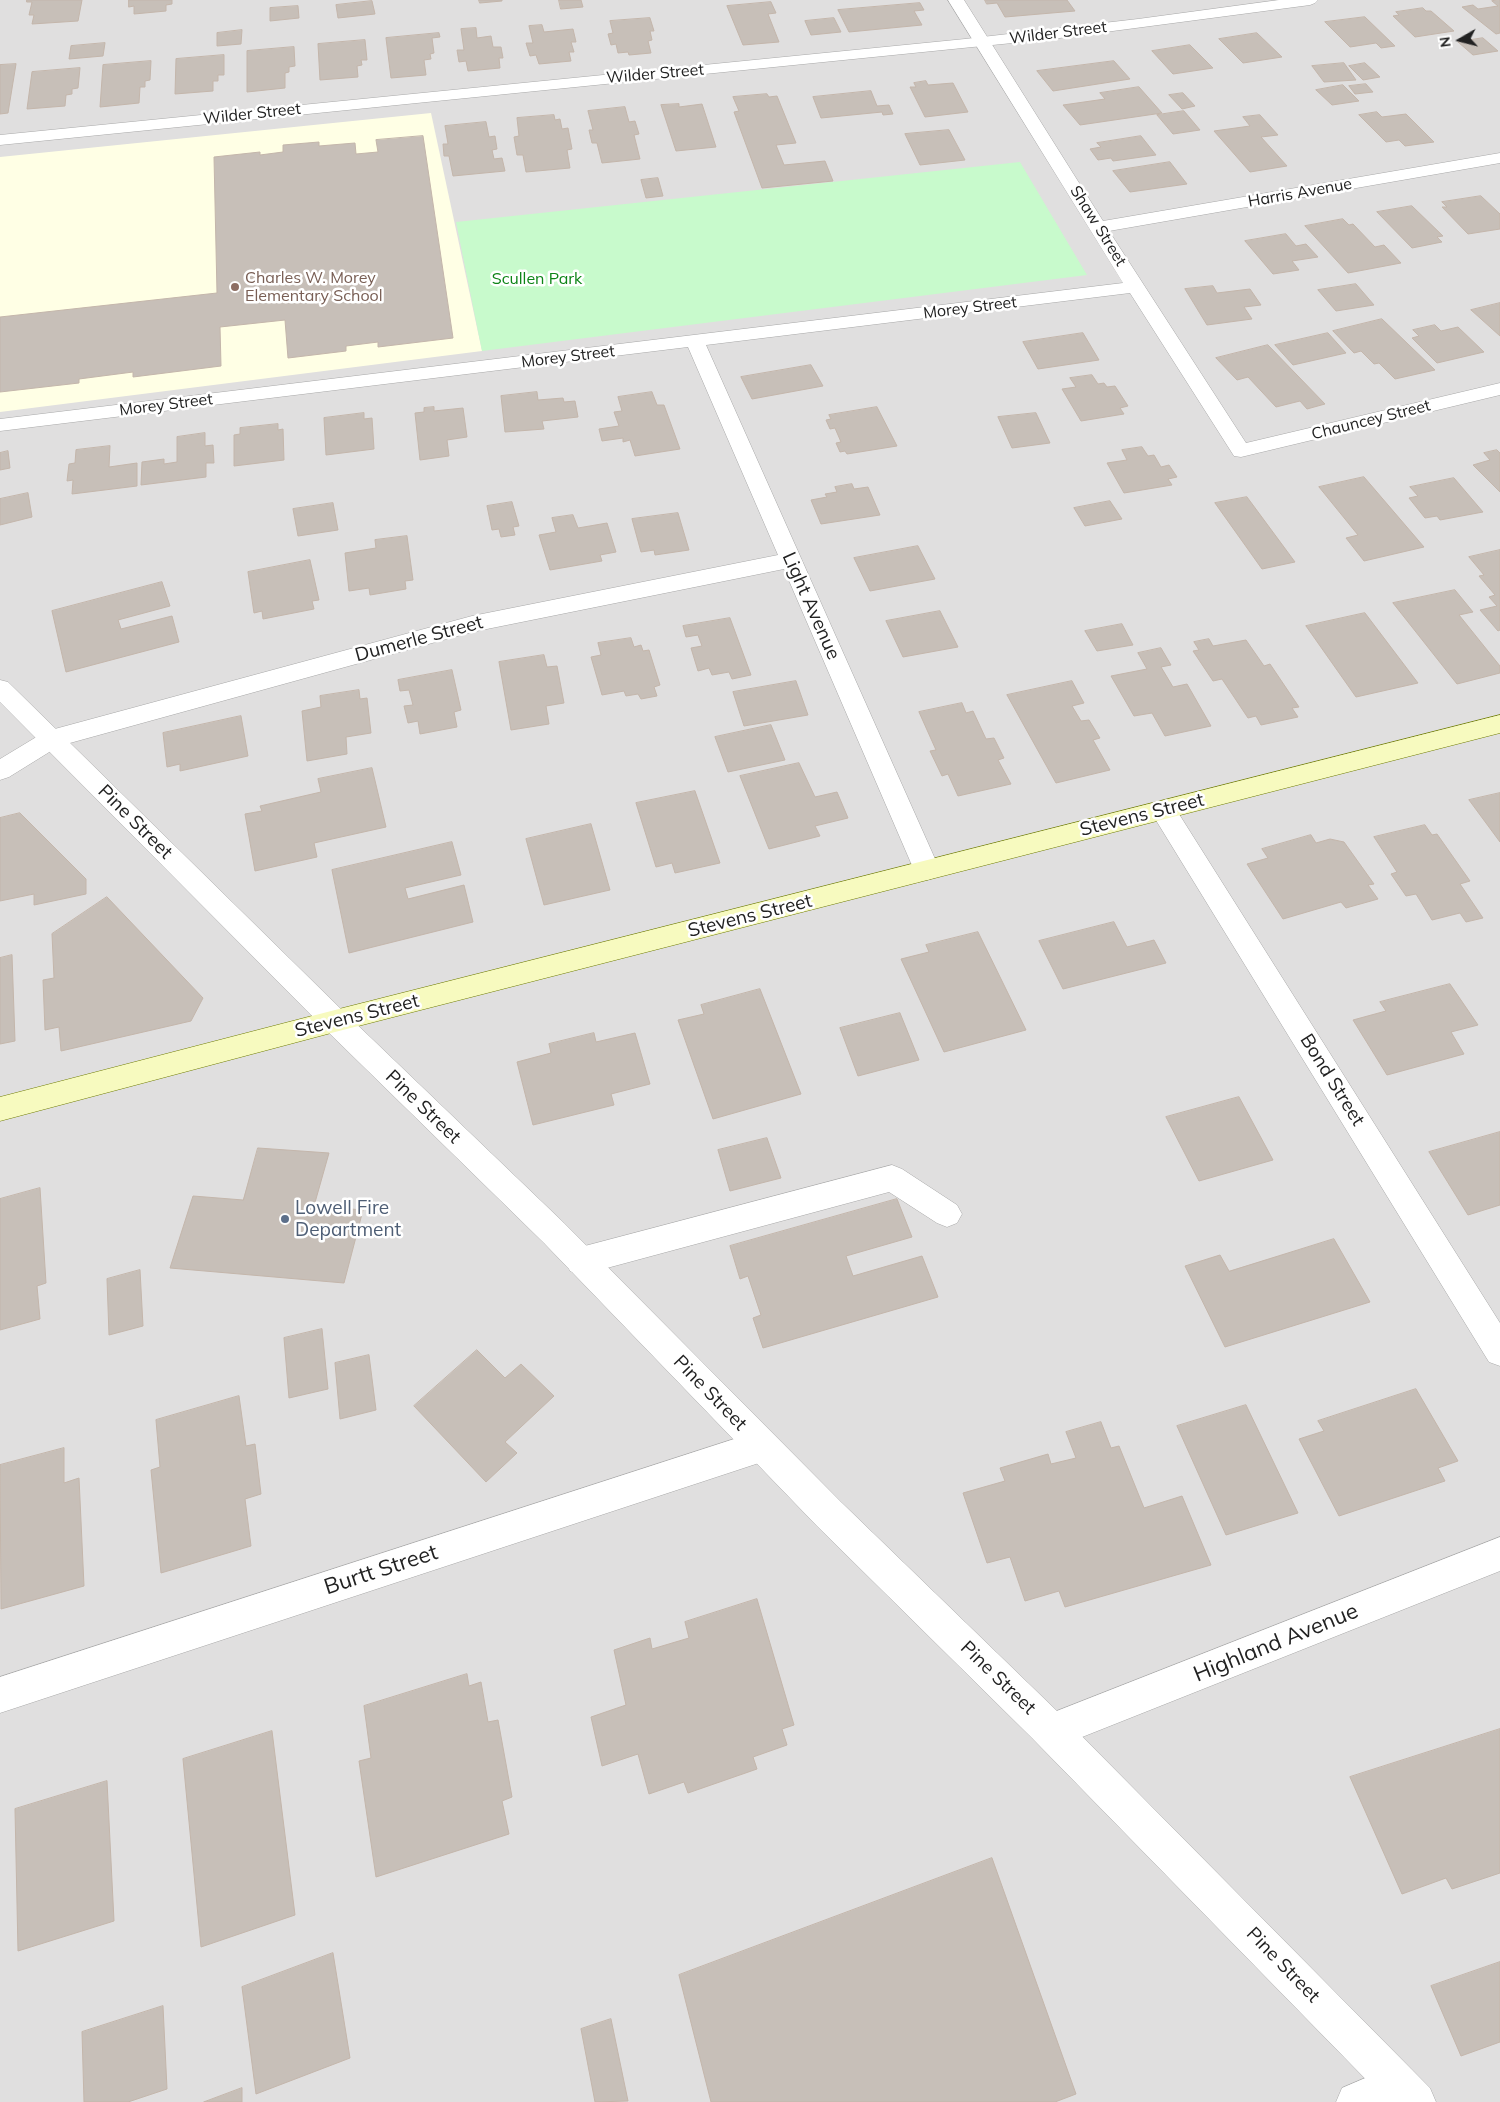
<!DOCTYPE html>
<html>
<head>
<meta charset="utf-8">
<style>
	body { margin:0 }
	#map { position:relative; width:1500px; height:2102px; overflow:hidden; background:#f2efe9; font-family:Mulish,sans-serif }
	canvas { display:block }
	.north { position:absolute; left:1435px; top:15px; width:50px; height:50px; -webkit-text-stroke:4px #fff; paint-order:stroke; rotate:262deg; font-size:14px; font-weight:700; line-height:20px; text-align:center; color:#222 }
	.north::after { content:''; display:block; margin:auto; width:18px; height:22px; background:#222; clip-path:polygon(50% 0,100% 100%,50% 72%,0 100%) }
</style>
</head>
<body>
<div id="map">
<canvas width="1500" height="2102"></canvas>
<div class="north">N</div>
</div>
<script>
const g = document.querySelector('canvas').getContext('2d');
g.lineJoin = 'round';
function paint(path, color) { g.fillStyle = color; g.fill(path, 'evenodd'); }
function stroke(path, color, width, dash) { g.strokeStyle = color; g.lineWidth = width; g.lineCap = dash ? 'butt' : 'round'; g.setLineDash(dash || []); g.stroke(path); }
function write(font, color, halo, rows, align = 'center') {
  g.font = font + ' Mulish,sans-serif'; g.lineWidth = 5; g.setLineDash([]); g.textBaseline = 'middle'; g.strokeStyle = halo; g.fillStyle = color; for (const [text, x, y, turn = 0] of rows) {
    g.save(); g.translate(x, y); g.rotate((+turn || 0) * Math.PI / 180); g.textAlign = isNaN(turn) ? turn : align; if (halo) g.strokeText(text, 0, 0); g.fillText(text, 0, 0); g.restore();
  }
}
const residential = new Path2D(`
	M0,0H1500V2102H0Z`);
const education = new Path2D(`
	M431,113L482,351L0,412V157Z`);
const park = new Path2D(`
	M1020,162L1087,275L482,351L456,222Z`);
const building = new Path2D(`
	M27,0H82L78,21L32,24L34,15H29L32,2H27Z
	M129,0H172V4L166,5V11L134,14V6L129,7Z
	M479,0H502V1L480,3Z
	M559,0H581L583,7L561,9Z
	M985,0H1067L1075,11L1005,17L997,3L987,4Z
	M1500,0V33L1496,34L1462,7L1473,5L1478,9L1498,6L1492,1Z
	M372,1L375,14L338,18L336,5Z
	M771,2L776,13L768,14L779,42L743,45L727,6Z
	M920,3L924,10L914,11L922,25L849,32L838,10Z
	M298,6L299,18L270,21V8Z
	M1423,8L1426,11H1431L1454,31L1415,37L1393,16L1399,15L1396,12Z
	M1365,17L1395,46L1381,48L1376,43L1350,47L1325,22Z
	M650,18L654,31H650L652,40L648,41L651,53L629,55L628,52L618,53L616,44L611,45L608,34L613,33L610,21Z
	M834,18L841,32L811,35L805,21Z
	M542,25L544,32L573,29L576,42H571L574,52H569L571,61L539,64L536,55L530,56L526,43H533L529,26Z
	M476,28L477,38L491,36L493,47H501L503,58H499L500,68L468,71L466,61L459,62L457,50H464L461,29Z
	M242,30L241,44L217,46V33Z
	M439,33L440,37L432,38L434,53L430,54L431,59L424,60L426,75L391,78L386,38Z
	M1257,33L1282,57L1243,63L1219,39Z
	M1483,38L1498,51L1473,55L1458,42Z
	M365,40L367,60H361L362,65L357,66L358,77L320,80L318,44Z
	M105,43L103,56L69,59L71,46Z
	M1190,45L1213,68L1173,74L1152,51Z
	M294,47L295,66L289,67V72L285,73V88L247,92V51Z
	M224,55V75H218V81H213V91L175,94L176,59Z
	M151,61L150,80L145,81V87H140L139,103L100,107L103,65Z
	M1114,61L1130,79L1053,91L1037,71Z
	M1344,63L1356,80L1324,82L1312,66Z
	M1365,63L1380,77L1363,80L1349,66Z
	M16,64L8,113L0,114V65Z
	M80,68L78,88L72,89V94L66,95L65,106L27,109L32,72Z
	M926,81L928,85L953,83L968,112L925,117L910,87H916L914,83Z
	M1366,84L1373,92L1355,94L1349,86Z
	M1343,85L1359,101L1332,105L1316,90Z
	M1139,87L1162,113L1080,125L1063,105L1105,99L1100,93Z
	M871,91L877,106L889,105L893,114L883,115L882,112L821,118L813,97Z
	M1183,93L1195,106L1182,109L1169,95Z
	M767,94L769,97L777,96L796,143L776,145L784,165L825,161L833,181L762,188L734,112L739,111L733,97Z
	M679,104V107L702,104L716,147L676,151L661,105Z
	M625,107L629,122L635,121L639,134L634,135L640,159L602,163L597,143H592L589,130H593L588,111Z
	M1184,111L1200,130L1173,134L1157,115Z
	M1377,112L1382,117L1406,114L1434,142L1405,146L1399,140L1386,142L1359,115Z
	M554,115L555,120L560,119L562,129L568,128L572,149L567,150L570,168L526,172L523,155H517L514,137L519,136L517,118Z
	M1260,115L1278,135L1261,137L1287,166L1250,172L1214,131L1250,126L1243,117Z
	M486,122L489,137L495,136L497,149L492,150L494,159L502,158L505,171L453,176L449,156H444L443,144H448L445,126Z
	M949,130L965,160L920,165L905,134Z
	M423,136L453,338L378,347V342L346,346V351L288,358L285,320L220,327L221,366L133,377V372L79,379V383L0,392V317L217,293L214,157L260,152V155L283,152V145L319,142V146L355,143L356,154L378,152L376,140Z
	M1141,136L1156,155L1113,161L1111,158L1098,160L1090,149L1101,147L1097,143Z
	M1170,162L1187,184L1130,192L1113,171Z
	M658,178L663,196L646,198L641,180Z
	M1481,196L1500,214V229L1468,234L1442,207H1447L1442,202Z
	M1412,206L1443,236L1437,237L1442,242L1412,248L1377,212Z
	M1343,219L1349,225L1353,224L1375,247L1384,245L1401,263L1348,273L1305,226Z
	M1286,234L1296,246L1306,244L1318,257L1292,261L1299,270L1273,274L1245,241Z
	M1356,284L1374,305L1336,311L1318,290Z
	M1213,286L1217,293L1250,289L1261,305L1244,307L1252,319L1207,325L1185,289Z
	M1500,303V336L1471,310Z
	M1382,319L1435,370L1395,379L1379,363L1374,364L1361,351L1354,353L1333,331Z
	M1435,325L1441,331L1458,327L1484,352L1437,363L1412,338L1419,336L1413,330Z
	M1083,333L1099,360L1038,369L1023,342Z
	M1328,333L1346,353L1293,365L1275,345Z
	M1268,345L1325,404L1307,409L1300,401L1276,407L1248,377L1237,380L1216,358Z
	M811,365L823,386L752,399L741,377Z
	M1092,375L1098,384L1104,383L1107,387L1115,386L1128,406L1120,408L1124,414L1081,421L1062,389L1076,387L1070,378Z
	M537,392L538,400L563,398L564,402L575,401L578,417L542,421L544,429L505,432L501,396Z
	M652,392L657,405H664L680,449L635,456L630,440L623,442V438L602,441L599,429L619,426L614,412L622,411L618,397Z
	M434,407V411L463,408L467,437L447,440L449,456L420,460L415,413L424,412V408Z
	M877,407L897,446L847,454L845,451L840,452L836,443L841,442L835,428L830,429L826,420L831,419L829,415Z
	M364,413V419L372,418L374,449L326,455L324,418Z
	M1036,413L1050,443L1012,448L998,417Z
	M278,424V430L283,429L284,460L234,466V435L240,434V428Z
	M205,433V446L213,445L214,463H206V477L141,485L142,462L164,459V464L177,462V437Z
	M110,446L109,467L137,463V486L72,494L73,480L67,481L69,464L75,463L76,450Z
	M1142,447L1148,456L1154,455L1161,467L1169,465L1177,477L1168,479L1172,485L1124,493L1107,463L1127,460L1122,450Z
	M1497,450L1500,453V492L1473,465L1490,460L1484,453Z
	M8,451L10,468L0,470V453Z
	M1364,477L1424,547L1364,561L1346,538L1358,535L1319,487Z
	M1454,478L1483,512L1440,520L1437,516L1425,518L1409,498L1418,496L1410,487Z
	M852,484L854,489L868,487L880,515L821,524L811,500L827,497L825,494L837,492L835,487Z
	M28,493L32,517L0,525V499Z
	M1247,497L1295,562L1262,569L1215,503Z
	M1110,501L1122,519L1085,526L1074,508Z
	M512,502L519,526L513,527L515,535L501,537L499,529L492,530L487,506Z
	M333,503L338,530L298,536L293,509Z
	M678,513L689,550L655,555L654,550L641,552L632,519Z
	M573,515L578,528L607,523L616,552L600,555L602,561L550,570L539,535L556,532L552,518Z
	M407,536L413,580L405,581L406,589L370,595L369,588L349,591L345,553L376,548L375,540Z
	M918,546L935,579L870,591L854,558Z
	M1500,550V630L1498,631L1480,610L1497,606L1489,597L1495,595L1479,576L1484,575L1469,557Z
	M310,560L319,600L312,601L314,609L263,619L262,611L254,613L248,572Z
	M162,582L170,606L118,620L121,629L172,616L179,642L66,672L52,611Z
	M1455,590L1473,612L1459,615L1500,666V673L1457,684L1393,603Z
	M940,611L958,647L903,657L886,621Z
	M1365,613L1418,683L1356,697L1306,626Z
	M730,618L751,675L732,679L729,672L712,675L709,668L698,671L691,648L702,646L698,635L686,637L683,626Z
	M1122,624L1133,645L1097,651L1085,631Z
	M631,638L634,647L641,645L643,651L649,650L660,685L654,687L657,696L641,699L638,694L626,696L624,691L602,695L591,657L601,655L598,643Z
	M1209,639L1213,646L1246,640L1264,666L1270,664L1299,707L1292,708L1298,717L1261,725L1256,716L1248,718L1222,679L1213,681L1193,651L1199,650L1194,642Z
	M1161,648L1171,665L1161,667L1173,687L1187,684L1211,726L1165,736L1152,713L1134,716L1111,676L1147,669L1138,653Z
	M544,655L547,667L557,666L564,703L546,706L549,724L511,730L499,662Z
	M452,670L461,710L454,712L457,727L420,734L418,721L408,723L404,706L413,705L409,690L400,691L398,680Z
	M796,681L808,715L744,726L733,692Z
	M1072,681L1084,703L1072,706L1081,721L1089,720L1100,738L1093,740L1110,770L1056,783L1007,695Z
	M359,690L360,699L367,698L371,733L346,737L347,754L307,761L302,711L321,707L320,696Z
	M962,703L966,713L973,711L986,739L994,738L1004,758L998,760L1011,784L958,796L948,774L942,776L930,751L936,750L919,712Z
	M241,716L248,756L180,771V764L167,767L163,733Z
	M771,725L785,760L728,772L715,737Z
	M799,763L815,797L837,792L848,818L815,826L820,836L769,849L740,776Z
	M372,768L386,827L314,843L317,857L255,871L245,814L262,811L260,806L321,792L318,779Z
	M695,791L720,863L675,873L672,863L656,867L636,803Z
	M1500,793V842L1469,800Z
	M20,813L86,879V894L34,905V894L0,901V818Z
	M591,824L610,890L544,905L526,839Z
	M1425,825L1432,835L1437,834L1470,881L1460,884L1483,918L1466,922L1460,913L1432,920L1416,894L1406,896L1391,874L1397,872L1374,837Z
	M1311,835L1316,843L1330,839L1344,842L1374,884L1368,885L1378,899L1346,908L1341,902L1283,919L1247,864L1268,858L1262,849Z
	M452,842L461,875L405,888L408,899L464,885L473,922L349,953L332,870Z
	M107,897L203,998L191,1021L61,1051L59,1027L45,1030L43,980L54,978L52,934Z
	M1114,922L1127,947L1154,940L1166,963L1063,989L1039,941Z
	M978,932L1026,1030L944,1052L901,959L929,952L926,945Z
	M12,955L15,1041L0,1044V958Z
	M1450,984L1478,1025L1451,1032L1464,1054L1387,1075L1353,1020L1386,1011L1380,1002Z
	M760,989L801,1094L713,1119L678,1020L704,1014L701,1005Z
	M900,1013L919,1060L858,1076L840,1028Z
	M594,1033L596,1042L635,1033L650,1084L611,1094L614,1105L533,1125L517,1062L551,1053L549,1044Z
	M1239,1097L1273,1160L1199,1181L1166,1117Z
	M1500,1132V1205L1468,1215L1429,1152Z
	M767,1138L781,1178L730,1191L718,1150Z
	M258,1148L329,1153L314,1206L363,1210L344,1283L170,1268L193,1196L243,1200Z
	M40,1188L46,1283L37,1286L40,1319L0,1330V1199Z
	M897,1199L912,1237L846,1256L853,1276L922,1256L938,1297L763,1348L753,1318L761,1315L748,1276L740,1279L730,1246Z
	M1334,1239L1370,1302L1225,1347L1185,1266L1220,1255L1229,1271Z
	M140,1270L143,1326L109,1335L107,1279Z
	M322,1329L328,1389L289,1398L284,1338Z
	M477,1350L505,1378L521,1364L554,1396L505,1442L517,1453L486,1482L414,1406Z
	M369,1355L376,1410L340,1419L335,1363Z
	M1416,1389L1458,1461L1438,1468L1445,1481L1339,1516L1299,1439L1324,1431L1318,1421Z
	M239,1396L246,1446L255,1444L261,1494L245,1499L251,1546L161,1573L151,1470L160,1467L156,1420Z
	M1246,1405L1298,1513L1226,1535L1177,1426Z
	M1101,1422L1111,1448L1119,1446L1144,1508L1182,1496L1211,1565L1065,1607L1059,1591L1025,1601L1010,1557L987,1563L963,1493L1005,1481L1000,1468L1048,1454L1051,1464L1076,1458L1066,1432Z
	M64,1448V1483L79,1478L84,1586L1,1609L0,1465Z
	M757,1599L794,1725L782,1729L787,1745L753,1757L757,1769L688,1793L684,1782L649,1794L638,1754L602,1766L591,1717L626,1705L614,1650L650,1638L652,1649L689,1638L685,1622Z
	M467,1674L469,1686L481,1682L488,1722L498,1720L512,1797L502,1801L509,1834L376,1877L359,1761L371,1758L364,1706Z
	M1500,1729V1873L1452,1889L1446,1878L1402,1894L1350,1777Z
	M272,1731L295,1915L201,1947L183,1759Z
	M107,1781L114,1921L18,1951L15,1809Z
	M992,1858L1076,2094L1055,2102H711L679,1975Z
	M333,1953L350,2058L256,2094L242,1987Z
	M1500,1962V2042L1461,2056L1431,1986Z
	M163,2006L167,2089L128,2102H84L82,2032Z
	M611,2019L628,2101L595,2102L581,2029Z
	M242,2088V2102H204Z`);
const service = new Path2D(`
	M892,1165L902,1169L957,1205L962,1214L957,1223L947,1227L937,1223L889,1192L581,1275L570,1271L566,1261L570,1251L581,1247Z`);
const minor = new Path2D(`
	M948,0H964L1103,221L1500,153V163L1109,231L1246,443L1500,383V395L1241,457L1234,456L1130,293L706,345L940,870L936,877L927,880L918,877L914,870L784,569L472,632L59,746L9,777L0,780V759L43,733L51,730L472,616L778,555L688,347L0,431V419L1123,283Z
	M1163,801L1172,803L1500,1323V1366L1489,1362L1154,817L1151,810L1154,803Z
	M762,1430L773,1435L778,1446L773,1457L762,1462L0,1713V1677Z
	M1500,1537V1571L1052,1749L1039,1744L1034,1731L1039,1718Z
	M1398,2064L1412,2070L1418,2084L1412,2098L1403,2102H1336L1342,2088Z`);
const tertiary = new Path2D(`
	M1279,0H1318L1315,3L1310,5L1052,39L0,145V135L965,39L1138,19Z
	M0,680L8,682L345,1013L564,1223L841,1502L1058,1712L1430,2088L1436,2102H1388L1032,1738L817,1526L544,1243L325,1029L0,702Z`);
const secondary = new Path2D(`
	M1500,715V733L335,1032L0,1121V1097L335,1010Z`);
const markers = [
	[235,287,5,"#8d6e63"],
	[285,1219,5,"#5c6f8a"]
];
const farStreetnames = [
	["Wilder Street",1058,33,-7],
	["Wilder Street",655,74,-5],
	["Wilder Street",252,114,-6],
	["Harris Avenue",1300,193,-10],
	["Shaw Street",1098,226,58],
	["Morey Street",970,308,-7],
	["Morey Street",568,357,-7],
	["Morey Street",166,405,-7],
	["Chauncey Street",1371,420,-14]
];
const farEducationnames = [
	["Charles W. Morey",245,278],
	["Elementary School",245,296]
];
const farParknames = [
	["Scullen Park",537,279]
];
const streetNames = [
	["Light Avenue",811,606,66],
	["Dumerle Street",419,639,-15],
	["Stevens Street",1142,815,-14],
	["Pine Street",135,822,45],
	["Stevens Street",750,916,-14],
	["Stevens Street",357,1016,-14],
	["Bond Street",1332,1080,58],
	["Pine Street",423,1107,44],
	["Pine Street",710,1393,46],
	["Pine Street",998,1678,44],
	["Pine Street",1283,1965,46]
];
const serviceNames = [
	["Lowell Fire",295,1208],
	["Department",295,1230]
];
const nearStreetnames = [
	["Burtt Street",381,1570,-18],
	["Highland Avenue",1276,1643,-22]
];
paint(residential, '#e0dfdf');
paint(education, '#ffffe5');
paint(park, '#c8facc');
paint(building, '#c7bfb8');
stroke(building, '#c4b6ab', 1);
stroke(service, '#a9a9a9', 1);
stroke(minor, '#a9a9a9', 1);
stroke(tertiary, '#a9a9a9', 1);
stroke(secondary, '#707d05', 1);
paint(service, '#fff');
paint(minor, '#fff');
paint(tertiary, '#fff');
paint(secondary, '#f7fabf');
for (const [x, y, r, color] of markers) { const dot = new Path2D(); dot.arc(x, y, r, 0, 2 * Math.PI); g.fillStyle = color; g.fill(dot); stroke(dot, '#fff', 2); }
write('16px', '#222', '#fff', farStreetnames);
write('16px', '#785e54', '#fff', farEducationnames, 'left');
write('16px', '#0c8416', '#fff', farParknames);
write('19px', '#222', '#fff', streetNames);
write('19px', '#4e5e75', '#fff', serviceNames, 'left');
write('22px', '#222', '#fff', nearStreetnames);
</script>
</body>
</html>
